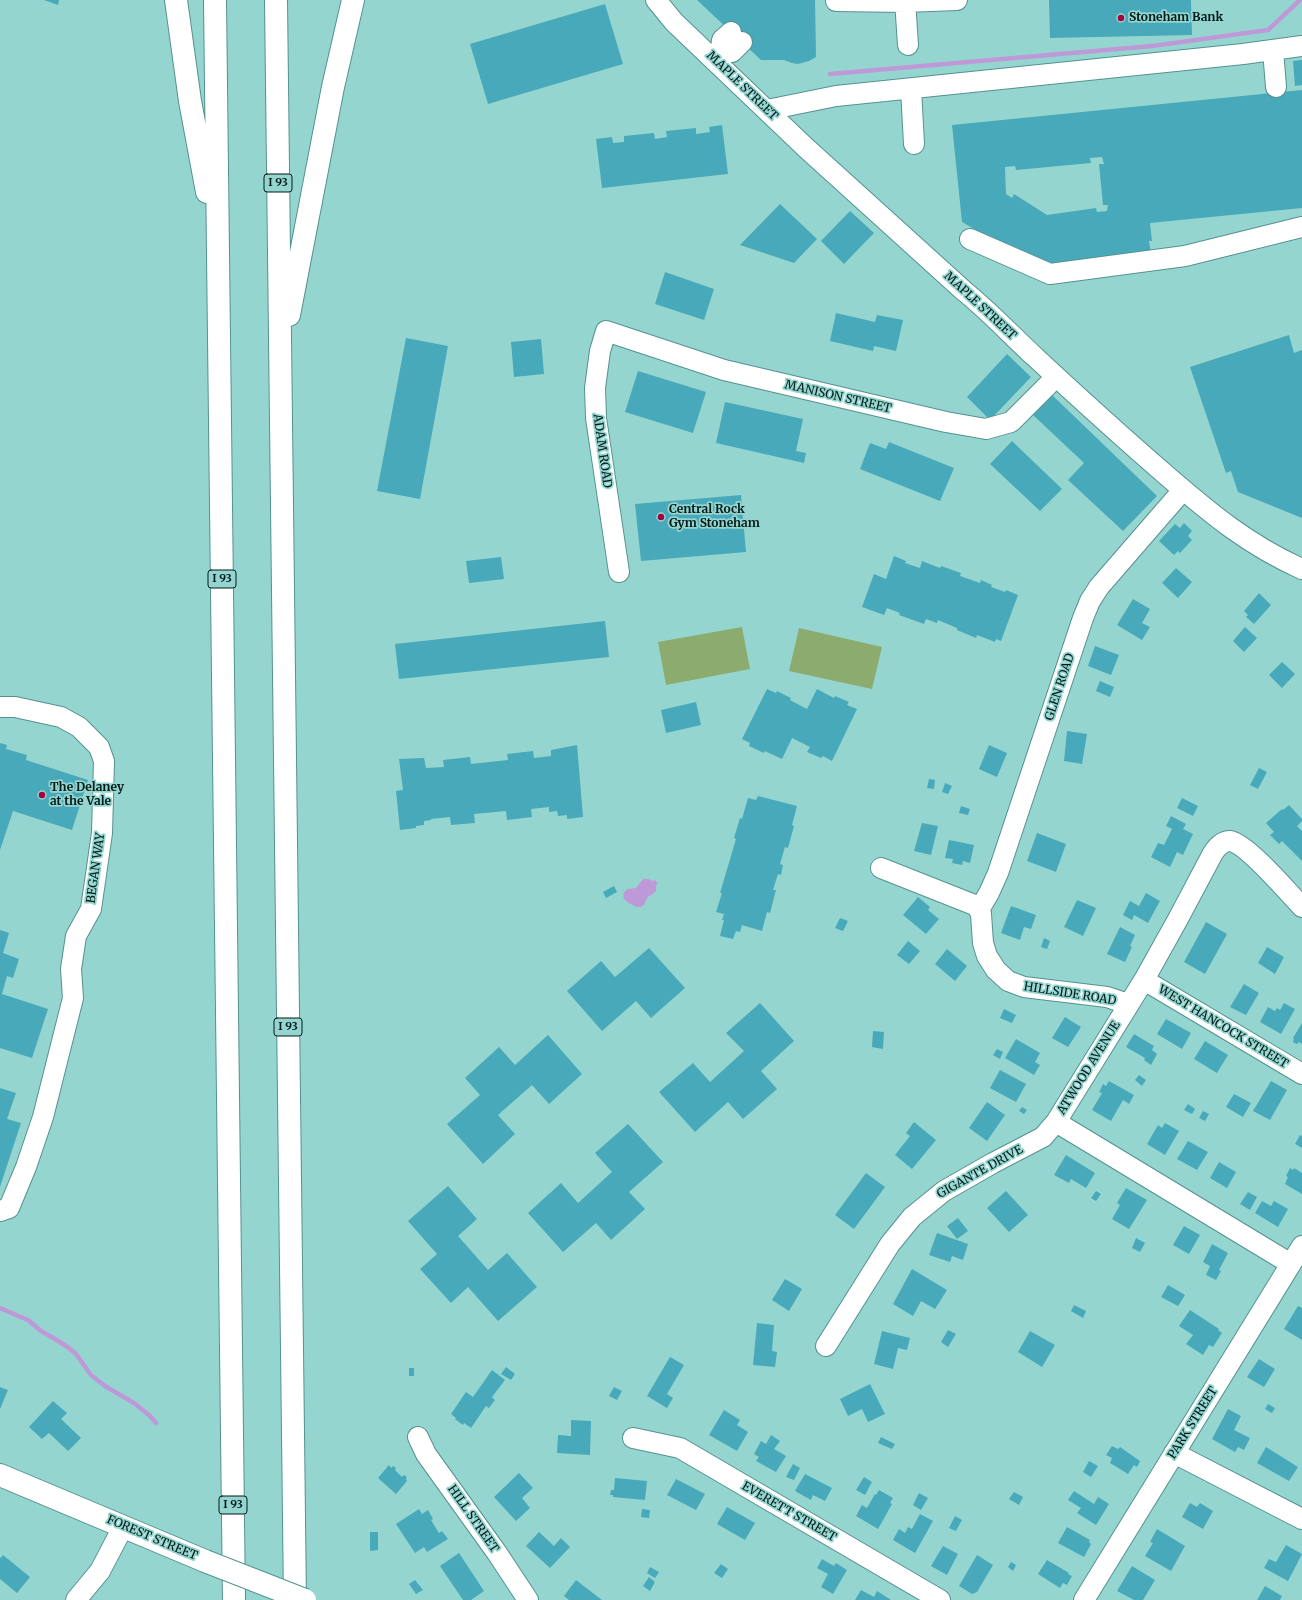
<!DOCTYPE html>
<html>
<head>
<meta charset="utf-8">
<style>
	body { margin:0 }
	canvas { display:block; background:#95d5d0 }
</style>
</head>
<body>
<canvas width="1302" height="1600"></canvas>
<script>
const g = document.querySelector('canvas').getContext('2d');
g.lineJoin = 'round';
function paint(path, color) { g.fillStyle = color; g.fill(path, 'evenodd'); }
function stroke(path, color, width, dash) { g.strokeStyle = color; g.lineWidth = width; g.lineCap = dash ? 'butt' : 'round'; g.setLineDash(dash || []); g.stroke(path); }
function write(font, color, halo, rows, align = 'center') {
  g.font = font + ' Merriweather,serif'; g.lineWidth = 3.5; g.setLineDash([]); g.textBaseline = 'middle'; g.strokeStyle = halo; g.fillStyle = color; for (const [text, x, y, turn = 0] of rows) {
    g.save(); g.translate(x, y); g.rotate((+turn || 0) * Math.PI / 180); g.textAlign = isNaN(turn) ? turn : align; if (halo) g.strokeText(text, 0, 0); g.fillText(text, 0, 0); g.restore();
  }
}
const green = new Path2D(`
	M742,627L750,669L666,685L658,642Z
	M799,628L882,647L872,689L789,671Z`);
const water = new Path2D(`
	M643,879H648L653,881L655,880L658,884L656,885V891C654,894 650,895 648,897C645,900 646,905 641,907C635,908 614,898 628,889L636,888Z`);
const stream = new Path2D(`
	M830,74L1152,46L1268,30L1300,0
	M0,1308L28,1320L41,1331L55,1339L69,1348L76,1354L91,1375L105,1386L134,1403L150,1416L156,1423`);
const building = new Path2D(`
	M44,0H59L58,5Z
	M697,0H815L816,57L809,61L798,64L792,63L784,60H761Z
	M1049,0H1191L1192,35L1050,38Z
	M605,4L623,64L488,104L470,44Z
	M1302,60V85L1295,86L1293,61Z
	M1302,90V208L1150,223L1152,241H1149L1151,254L1036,265L962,222L952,125ZM1102,157L1104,164H1099L1103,205H1108L1107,211L1097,212L1096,208L1047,215L1014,194L1012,198L1006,194L1005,167L1015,166L1016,170L1091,163L1090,158Z
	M722,125L728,174L602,188L596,139L612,137L613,143L624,142V136L654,133L655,139L667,137L666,131L696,128V134L710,132L709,127Z
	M780,204L817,239L794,263L740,245Z
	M850,211L874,233L844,264L821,241Z
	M665,272L714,289L704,320L655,304Z
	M836,313L875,322L877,315L903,320L896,351L874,346L873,351L830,341Z
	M1289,335L1294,353L1302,350V518L1238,492L1231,471L1226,473L1190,367Z
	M406,338L448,346L420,499L377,491Z
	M541,339L544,374L514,377L511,342Z
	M1007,354L1031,377L990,420L967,397Z
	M638,371L706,392L693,433L625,412Z
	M1051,394L1157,496L1123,531L1068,480L1084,463L1032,414Z
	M725,402L803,419L796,451L806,453L804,463L716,443Z
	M1012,441L1062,489L1040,511L990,464Z
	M889,442L954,468L940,501L860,469L870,443L886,449Z
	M741,495L746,552L641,561L635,504Z
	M1184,523L1192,531L1188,536L1192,540L1180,553L1178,551L1174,555L1159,541L1175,524L1180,528Z
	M894,556L906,561L905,563L920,568L922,561L940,568L941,566L961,573L960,576L980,583L981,580L992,585L991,587L1005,592L1006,590L1018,595L1001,641L996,639L995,642L977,635L976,638L957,630V628L938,620L937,623L926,619L924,624L899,615L900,613L887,608L884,615L862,607L874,574L886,579Z
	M501,557L504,579L469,583L466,561Z
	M1176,568L1192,582L1178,598L1162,583Z
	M1259,593L1271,605L1254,624L1246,617L1248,615L1244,611Z
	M1133,599L1150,609L1142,623L1150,627L1142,640L1117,625Z
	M605,621L609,657L399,679L395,644Z
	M1245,627L1257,638L1244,652L1233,641Z
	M1095,646L1119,655L1111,675L1088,666Z
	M1282,662L1295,674L1282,688L1269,675Z
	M1100,681L1114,687L1110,697L1096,691Z
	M767,689L776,693L777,691L791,698L790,700L807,709L817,689L834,698L835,696L849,702L847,705L857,709L832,761L823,756L821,758L807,752L810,747L792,738L782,759L765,751L764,753L749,746L750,743L742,739Z
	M696,702L701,725L666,733L661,710Z
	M1067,731L1087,734L1082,764L1064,761Z
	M0,743L7,745L6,749L27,755L26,760L88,780L72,830L13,811L0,850Z
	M577,745L583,817L567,819V815L558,816L557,811L549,812V807L531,809L532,817L507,820L506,811L474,814L475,823L451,825L450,817L431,819V820L424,821V825L416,826V828L400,830L396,791L403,790L399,759L424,758L426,768L444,767L443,760L470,757L471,764L508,760L507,754L533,751L534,758L551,756V750Z
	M989,745L1007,753L997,777L979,769Z
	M1259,768L1267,772L1258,789L1250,785Z
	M929,779L935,780L934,789L927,788Z
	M945,783L952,786L948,794L942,792Z
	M758,796L797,806L792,825L794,826L788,848L785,847L780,864L783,865L781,875L778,874L773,890H776L770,913L767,912L762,931L742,925L740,932L736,931L733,939L720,936L724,920H722L724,914L716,912L722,893H720L736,839L734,838L740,818L742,819L748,798L756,800Z
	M1182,798L1198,806L1193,816L1177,808Z
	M1289,805L1302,819V821L1297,826L1302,831V861L1282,841L1279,844L1270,835L1274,832L1266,823L1282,809L1283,810Z
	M961,806L970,809L968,815L959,813Z
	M1171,816L1186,824L1183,829L1193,834L1183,855L1177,852L1170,867L1151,857L1158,843L1164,845L1172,829L1166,826Z
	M922,823L938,826L931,855L914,851Z
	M1037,833L1066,844L1056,872L1027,861Z
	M949,840L974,845L970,863L963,861L962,865L952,863L953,859L945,858Z
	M614,886L617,892L606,898L603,892Z
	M1146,893L1160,901L1148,923L1134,915L1132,920L1123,915L1130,901L1139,906Z
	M918,897L930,907L928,910L939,919L926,934L903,915Z
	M1077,900L1096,908L1083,936L1064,927Z
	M1011,906L1036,915L1031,929L1024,927L1020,940L1001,933Z
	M840,918L848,921L843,931L835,928Z
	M1206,922L1227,934L1205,974L1184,962Z
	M1120,927L1135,935L1130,946L1132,947L1125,962L1107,954Z
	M0,930L9,933L3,953L19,959L13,978L7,976L2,994L48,1009L32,1058L0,1048Z
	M1044,938L1050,941L1047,949L1041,947Z
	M908,941L920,951L909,964L897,955Z
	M1267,947L1284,957L1275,974L1258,963Z
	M649,948L685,988L651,1018L636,1001L602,1031L567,991L601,961L615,977Z
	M947,949L967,966L955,981L935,964Z
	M1244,984L1259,993L1246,1015L1230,1007Z
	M760,1003L794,1041L761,1071L777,1089L743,1119L728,1102L695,1132L659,1092L693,1063L710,1082L744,1051L726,1033Z
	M1284,1003L1295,1009L1281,1034L1260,1022L1268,1007L1275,1011L1277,1008L1280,1010Z
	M1004,1009L1016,1015L1012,1023L1000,1018Z
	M1065,1017L1081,1027L1068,1047L1052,1038Z
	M1166,1019L1191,1033L1182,1049L1157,1034Z
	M1302,1023V1044L1299,1042L1297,1044L1293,1042L1294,1039L1293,1038Z
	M873,1031L884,1032L883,1049L872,1047Z
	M1134,1034L1154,1046L1152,1050L1157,1054L1151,1065L1144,1060L1145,1058L1126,1047Z
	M548,1035L582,1074L549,1104L532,1085L498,1115L515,1134L483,1164L447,1124L480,1095L465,1078L499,1047L515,1065Z
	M1016,1039L1040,1053L1035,1062L1040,1065L1034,1075L1005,1058Z
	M1205,1041L1228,1055L1217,1073L1194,1059Z
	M997,1049L1003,1052L1000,1059L993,1055Z
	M1000,1070L1026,1084L1016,1102L990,1088Z
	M1139,1075L1146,1080L1142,1086L1135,1080Z
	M1109,1081L1134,1095L1129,1104L1123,1100L1111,1121L1092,1110L1102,1093L1099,1092L1103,1084L1106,1086Z
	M1271,1081L1287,1090L1270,1120L1253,1111Z
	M0,1088L16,1093L7,1119L21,1123L0,1187Z
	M1234,1094L1251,1103L1243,1117L1226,1107Z
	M987,1102L1005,1115L987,1141L969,1128Z
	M1188,1104L1195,1109L1192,1114L1184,1110Z
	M1022,1107L1027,1110L1024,1114L1019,1111Z
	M1203,1111L1209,1114L1205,1121L1199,1118Z
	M914,1122L936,1140L912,1169L895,1155L910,1136L906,1133Z
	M1165,1123L1179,1131L1165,1155L1147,1144L1158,1125L1162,1128Z
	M628,1124L663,1162L629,1192L645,1209L611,1240L596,1223L563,1252L528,1213L561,1183L578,1203L612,1172L595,1153Z
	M1300,1135L1302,1136V1148L1295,1144Z
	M1188,1141L1208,1152L1197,1170L1177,1159Z
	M1066,1155L1095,1173L1086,1188L1071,1179L1069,1183L1054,1175Z
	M1219,1162L1236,1172L1227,1188L1210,1178Z
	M1290,1168L1293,1170L1294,1168L1302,1173V1194L1285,1184L1288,1177L1286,1176Z
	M866,1173L885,1187L854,1229L835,1215Z
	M448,1186L477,1219L458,1236L488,1270L507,1253L537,1287L498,1321L468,1287L451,1303L420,1269L437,1254L408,1221Z
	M1126,1188L1147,1200L1129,1229L1112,1219L1120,1205L1117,1203Z
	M1006,1191L1028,1215L1009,1232L987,1208Z
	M1096,1191L1101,1194L1096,1201L1091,1198Z
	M1248,1192L1257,1197L1250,1210L1240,1204Z
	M1262,1201L1271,1206L1274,1201L1288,1209L1278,1227L1255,1213Z
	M958,1218L968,1231L957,1239L947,1226Z
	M1184,1226L1200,1235L1189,1254L1173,1245Z
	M937,1233L968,1244L963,1260L952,1256L950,1262L929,1255Z
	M1136,1238L1145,1243L1140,1252L1132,1248Z
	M1212,1244L1228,1253L1219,1270L1221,1271L1216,1280L1206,1275L1210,1266L1203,1262Z
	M912,1269L947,1290L935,1309L921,1301L913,1316L893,1304Z
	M785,1279L802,1289L789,1311L772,1300Z
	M1168,1285L1185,1295L1178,1306L1161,1297Z
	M1074,1305L1086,1311L1083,1318L1071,1311Z
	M1298,1306L1302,1308V1340L1284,1329Z
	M1190,1310L1219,1329L1218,1330L1222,1333L1213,1347L1209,1345L1203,1355L1186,1344L1193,1335L1179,1326Z
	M757,1323L774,1325L772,1351L777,1352L775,1367L753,1365Z
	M948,1330L956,1334L948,1347L941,1342Z
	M882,1331L910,1338L907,1350L898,1348L893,1369L874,1364Z
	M1030,1331L1055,1345L1042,1367L1018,1352Z
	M670,1357L684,1365L667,1394L673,1398L667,1408L647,1396Z
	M1259,1359L1275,1369L1264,1387L1247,1377Z
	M506,1367L515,1374L511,1380L501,1374Z
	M409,1368H414V1376H409Z
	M492,1370L505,1380L492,1397L495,1400L489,1408L486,1406L471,1428L464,1423L463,1425L455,1419L456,1418L451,1414L466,1392L473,1397Z
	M870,1384L885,1414L868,1422L862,1409L848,1416L840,1399Z
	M0,1387L8,1390L0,1409Z
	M614,1387L622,1391L617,1400L609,1396Z
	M53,1401L67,1413L61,1419L81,1438L68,1451L49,1433L42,1439L29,1427Z
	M1268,1404L1275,1408L1272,1413L1265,1409Z
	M1228,1409L1241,1416L1234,1430L1250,1438L1244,1450L1238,1447L1235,1452L1212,1439Z
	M724,1410L740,1420L737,1425L748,1432L737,1451L709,1435Z
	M571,1420L591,1421L590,1455L557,1453L558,1435L571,1436Z
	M771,1435L780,1441L774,1449L786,1456L776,1472L756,1461L759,1457L754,1454L761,1441L766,1444Z
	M881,1437L895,1444L892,1449L878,1443Z
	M1112,1446L1118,1449L1120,1447L1140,1461L1137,1467L1134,1465L1128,1474L1110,1463L1112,1458L1106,1455Z
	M1266,1447L1298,1467L1289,1481L1257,1463Z
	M1089,1461L1098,1466L1091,1477L1083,1472Z
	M793,1464L800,1468L794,1480L786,1477Z
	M389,1465L391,1468L393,1466L396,1468L395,1470L402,1477L404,1475L407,1477L406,1479L407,1481L396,1494L378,1478Z
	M519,1473L533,1488L522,1498L530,1508L516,1521L494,1497Z
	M805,1474L832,1488L825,1501L813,1495L811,1500L795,1491Z
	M864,1477L872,1482L865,1495L856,1490Z
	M615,1478L647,1481L645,1500L613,1497V1495H610L611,1490H614Z
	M676,1479L705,1494L696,1510L667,1495Z
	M879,1490L893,1498L890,1503L892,1504L878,1529L856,1516L862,1505L867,1508L875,1494L876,1495Z
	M1074,1491L1094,1504L1098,1497L1109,1504L1096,1525L1077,1513L1081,1508L1068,1500Z
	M1014,1492L1023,1497L1019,1505L1009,1499Z
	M919,1493L928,1498L921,1510L913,1505Z
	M1190,1503L1197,1507L1200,1503L1213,1511L1203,1529L1182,1517Z
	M727,1507L755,1523L745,1540L717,1524Z
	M419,1509L422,1514L428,1510L433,1519L431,1520L439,1533L442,1531L448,1539L427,1552L424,1547L415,1553L396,1524Z
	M642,1509L650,1510L649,1518L641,1517Z
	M920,1514L933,1521L915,1553L893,1540L899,1529L905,1533L908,1527L912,1529Z
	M955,1516L962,1520L956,1531L949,1528Z
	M1067,1527L1090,1540L1089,1542L1091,1544L1084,1557L1058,1543Z
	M1157,1529L1185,1546L1171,1571L1145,1556L1153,1543L1150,1542Z
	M370,1532H378V1550L370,1551Z
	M539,1532L554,1546L561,1538L570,1547L550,1568L526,1546Z
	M1286,1545L1302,1554L1288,1581L1264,1568L1269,1559L1276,1562Z
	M943,1546L958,1554L947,1575L931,1566Z
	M459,1553L484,1591L471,1600H463L440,1566Z
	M3,1555L30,1577L17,1593L0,1579V1557L1,1558Z
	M977,1555L993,1565L977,1592L972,1594L959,1586Z
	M822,1559L834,1566L836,1563L847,1570L833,1594L821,1587L828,1574L817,1568Z
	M1047,1560L1069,1573L1068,1574L1072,1576L1067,1585L1063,1583L1060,1588L1038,1574Z
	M1011,1562L1016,1565L1013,1571L1008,1567Z
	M721,1564L728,1569L722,1578L714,1573Z
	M1132,1566L1155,1580L1143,1600H1134L1117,1591Z
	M650,1567L659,1572L655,1578L647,1573Z
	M649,1577L655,1582L650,1591L643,1586Z
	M415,1580L423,1590L416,1594L409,1584Z
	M576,1580L602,1600H569L564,1596Z
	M1265,1586L1282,1596L1280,1600H1257Z
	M861,1590L874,1597L877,1591L891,1600H855Z`);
const minor = new Path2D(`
	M656,0L674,22L805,147L964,291C990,312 1011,335 1035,357C1078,397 1121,436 1166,475C1210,513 1248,545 1302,569
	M905,0L908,45
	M836,1L905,2L957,0
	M731,32L722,40L721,50L732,52L742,42
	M1273,50L1276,87
	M911,89L914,144
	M767,110L836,96L1243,54L1302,46
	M970,239L1050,274L1185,256L1302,227
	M619,572L596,418L595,388L600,351L606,331L724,370L946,422L986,429L1011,422L1056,377
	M0,707H15L61,717L79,727L99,747L104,761L102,833L91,909L76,936L71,969L73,998L43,1117L26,1167L9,1208L0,1211
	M881,868L977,906L981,914L983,943L987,956L996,970L1008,981L1024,987L1107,997L1128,1004
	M979,910L989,893L998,873L1083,618L1090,601L1099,587L1183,490
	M1144,980L1302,1074
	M1291,1264L1056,1122L1144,980L1178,919L1213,853C1217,847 1223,841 1230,841C1246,843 1289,893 1302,907
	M826,1346L890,1244L912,1217L944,1191L993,1163L1043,1137L1056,1122
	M418,1437L426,1454L497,1553L528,1600
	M633,1438L680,1448L940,1600
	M1174,1453L1302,1519
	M76,1600L100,1571L123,1527
	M1084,1600L1302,1246`);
const major = new Path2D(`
	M0,1475L205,1561`);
const highway = new Path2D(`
	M176,0L190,101L207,192
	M215,0L234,1600
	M276,0L295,1600
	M289,315L333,87L353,0`);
const majorBridge = new Path2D(`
	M205,1561L305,1600`);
const markers = [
	[1121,18,4,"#a2053e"],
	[661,517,4,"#a2053e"],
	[42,795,4,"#a2053e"]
];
const shields = [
	[278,183,28],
	[222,579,28],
	[288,1027,28],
	[233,1505,28]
];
const shieldNames = [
	["I 93",278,183],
	["I 93",222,579],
	["I 93",288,1027],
	["I 93",233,1505]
];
const poiNames = [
	["Stoneham Bank",1129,18],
	["Central Rock",669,510],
	["Gym Stoneham",669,524],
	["The Delaney",50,788],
	["at the Vale",50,802]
];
const streetNames = [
	["MAPLE STREET",742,86,44],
	["MAPLE STREET",980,306,43],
	["MANISON STREET",838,397,13],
	["ADAM ROAD",602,451,82],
	["GLEN ROAD",1060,687,-72],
	["BEGAN WAY",96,868,-82],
	["HILLSIDE ROAD",1070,994,9],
	["WEST HANCOCK STREET",1223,1027,31],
	["ATWOOD AVENUE",1089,1068,-58],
	["GIGANTE DRIVE",980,1172,-29],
	["PARK STREET",1193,1423,-58],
	["EVERETT STREET",789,1512,30],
	["HILL STREET",473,1519,55],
	["FOREST STREET",152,1538,23]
];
paint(green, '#8cab6f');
paint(water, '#bd9ad7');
stroke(stream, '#bd9ad7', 4.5);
paint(building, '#48a9ba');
stroke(minor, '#54928f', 22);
stroke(major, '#54928f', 24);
stroke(highway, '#54928f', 24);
stroke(minor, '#fff', 20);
stroke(major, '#fff', 22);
stroke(highway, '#fff', 22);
stroke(majorBridge, '#54928f', 24, []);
stroke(majorBridge, '#fff', 22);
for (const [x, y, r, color] of markers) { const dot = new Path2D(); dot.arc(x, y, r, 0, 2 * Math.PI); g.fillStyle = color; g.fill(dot); stroke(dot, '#95d5d0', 1.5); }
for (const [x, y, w] of shields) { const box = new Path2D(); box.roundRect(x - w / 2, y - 9, w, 18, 3); g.fillStyle = '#95d5d0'; g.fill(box); stroke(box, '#011a18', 1); }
write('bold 11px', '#011a18', null, shieldNames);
write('bold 12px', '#011a18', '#95d5d0', poiNames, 'left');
write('12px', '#011a18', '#95d5d0', streetNames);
</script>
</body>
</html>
